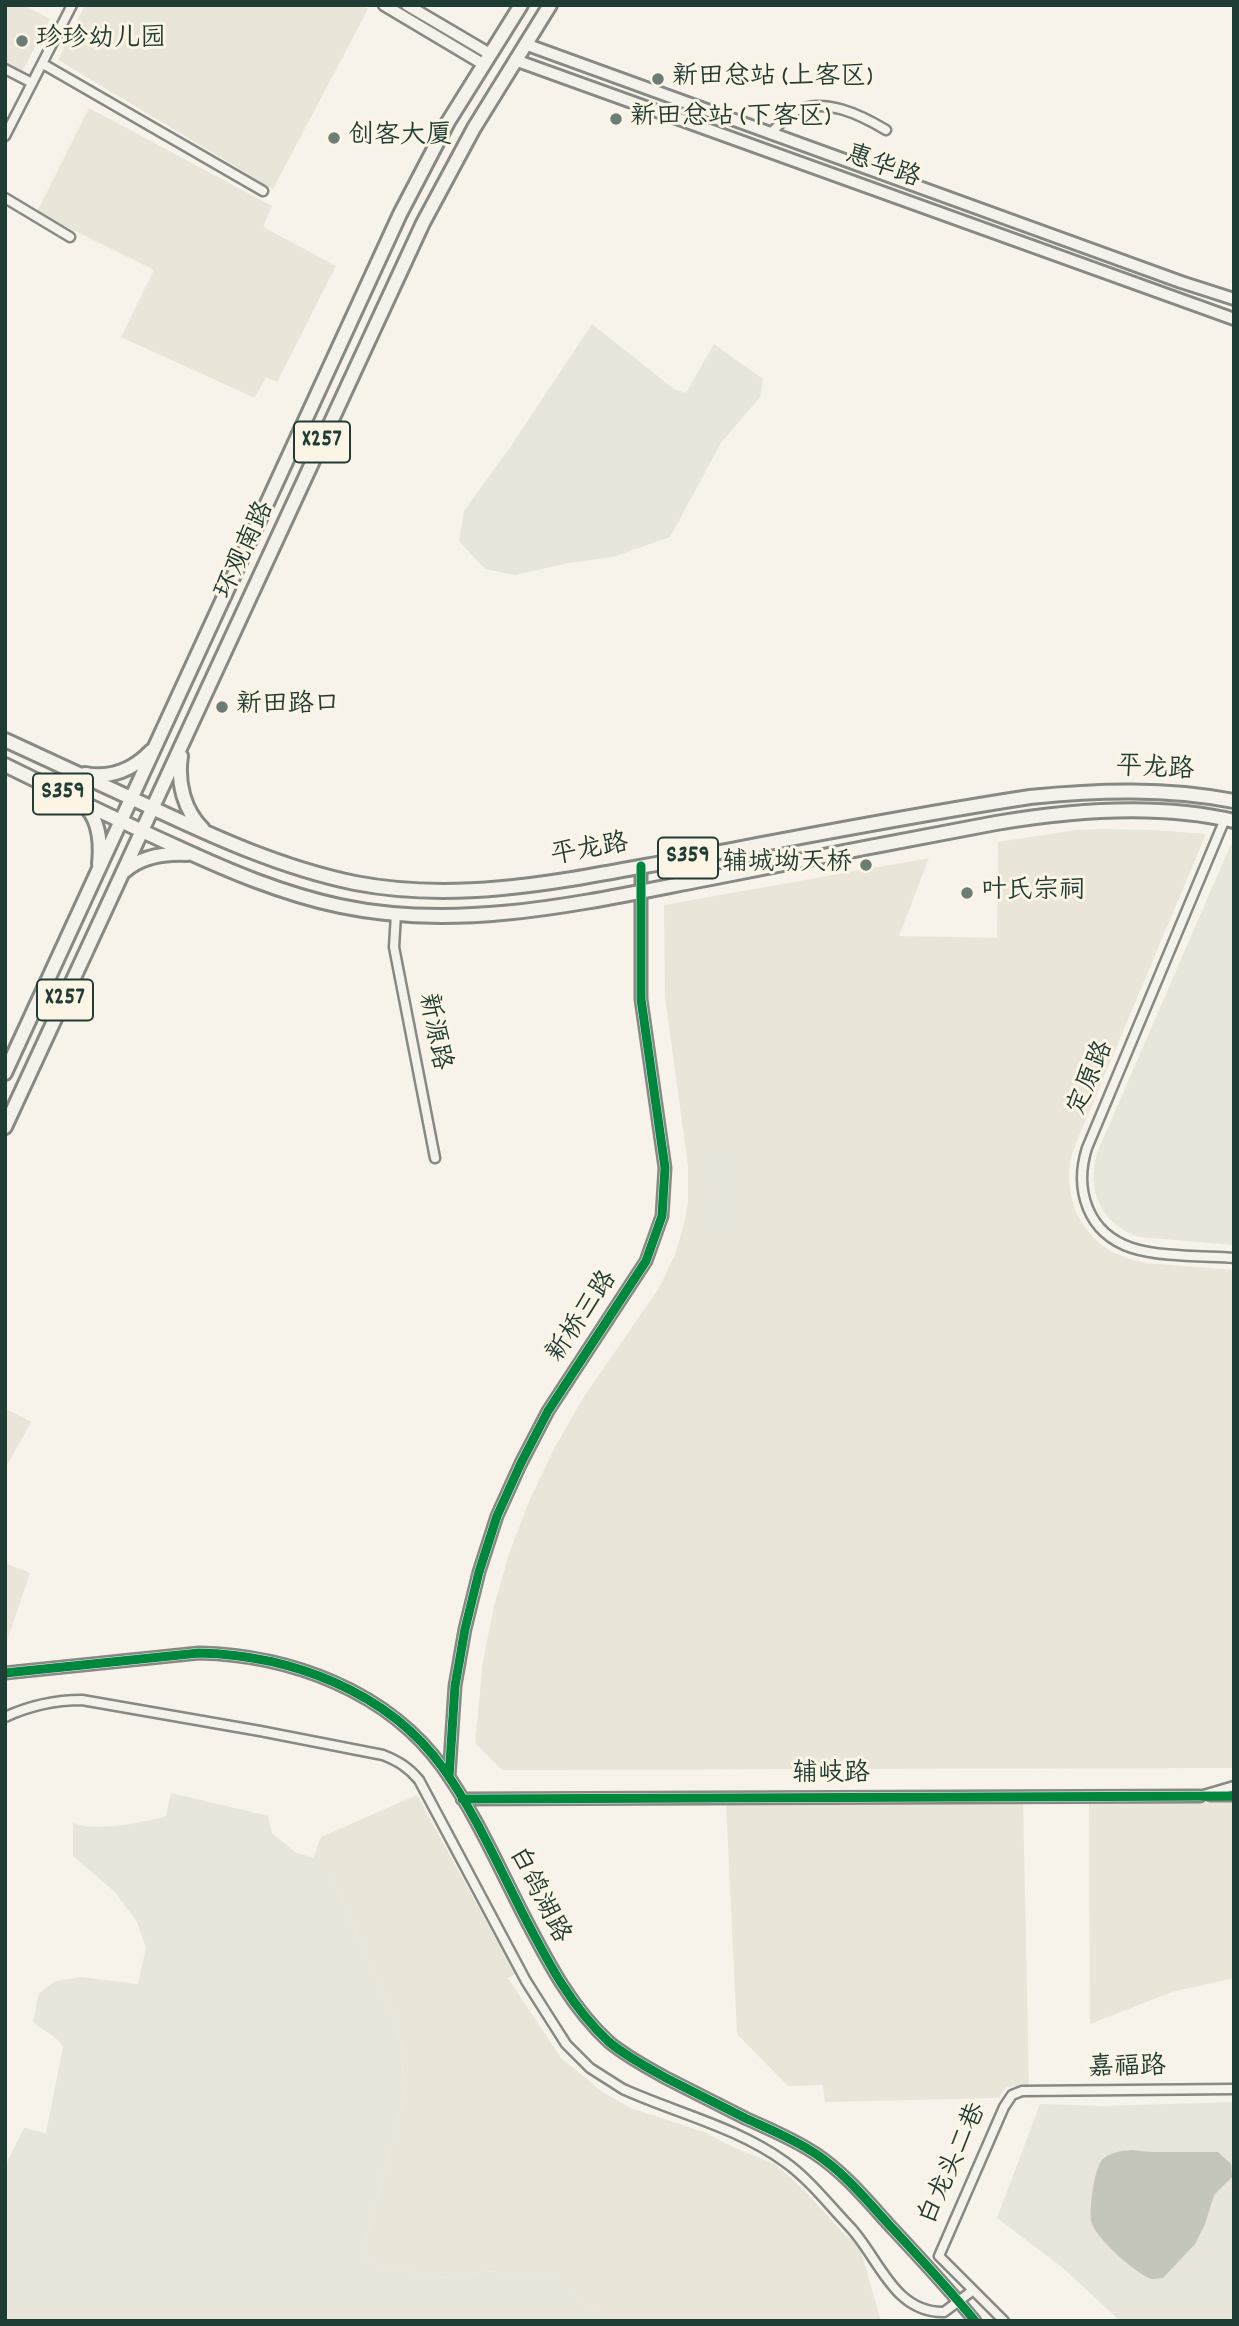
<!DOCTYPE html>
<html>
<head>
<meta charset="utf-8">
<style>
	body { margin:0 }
	#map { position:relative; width:1239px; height:2326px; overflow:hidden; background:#f7f3ea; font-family:Dekko,sans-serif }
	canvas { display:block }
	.frame { position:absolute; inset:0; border:7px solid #1f3d34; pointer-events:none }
</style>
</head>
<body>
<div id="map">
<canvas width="1239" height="2326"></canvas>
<div class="frame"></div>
</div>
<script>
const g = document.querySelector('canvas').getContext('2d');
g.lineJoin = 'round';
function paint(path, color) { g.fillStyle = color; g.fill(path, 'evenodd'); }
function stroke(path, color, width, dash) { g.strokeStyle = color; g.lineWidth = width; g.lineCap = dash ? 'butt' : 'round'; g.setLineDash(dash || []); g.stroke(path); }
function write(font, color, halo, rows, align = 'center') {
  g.font = font + ' Dekko,"LXGW WenKai TC",sans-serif'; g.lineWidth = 6; g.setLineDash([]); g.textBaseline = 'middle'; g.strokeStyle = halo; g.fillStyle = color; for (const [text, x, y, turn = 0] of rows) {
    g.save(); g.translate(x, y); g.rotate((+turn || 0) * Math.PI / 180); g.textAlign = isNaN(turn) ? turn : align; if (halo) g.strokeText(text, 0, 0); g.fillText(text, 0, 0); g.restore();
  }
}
const built = new Path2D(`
	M5,5H24L50,19L22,72L5,63Z
	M85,5H361L368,9L273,189L58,60Z
	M89,108L272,206L263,227L336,266L277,382L266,377L255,398L121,337L154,270L37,212Z
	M1102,829L1154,830L1206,834L1076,1143L1070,1161L1069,1178L1071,1196L1076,1213L1086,1229L1098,1242L1112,1252L1129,1259L1146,1263L1234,1270V1768L502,1770L475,1743L483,1661L494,1606L510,1551L530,1499L555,1447L583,1398L659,1288L675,1255L685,1220L688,1202V1166L665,997L664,905L929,858L899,936L997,938L998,842L1076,830Z
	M5,1408L31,1422L5,1469Z
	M5,1563L30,1573L5,1647Z
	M417,1795L515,1974L508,1978L561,2058L604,2093L631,2108L704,2132L735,2148L775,2164L804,2190L848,2238H857L881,2321H615L591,2310L559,2279L488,2271L443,2278L360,2261L405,2094L399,2029L332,1877L313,1858L321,1837Z
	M1023,1799L1029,2085L1006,2087L999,2098L825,2102L823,2085L788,2086L737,2034L726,1803Z
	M1170,1799L1234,1800V1978L1172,1992L1090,2024L1089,1801Z`);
const green = new Path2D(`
	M592,324L674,389L686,393L714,344L763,379L760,397L721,443L670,537L613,557L569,563L515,575L485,569L459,541L464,511L511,446Z
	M1231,844L1234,845V1245L1139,1237C1101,1224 1086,1190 1097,1153Z
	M732,1153V1195H710V1154Z
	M710,1198H732V1239H710Z
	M171,1793L268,1816L272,1833L295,1852L319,1860L332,1877L399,2029L405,2094L360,2261L443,2278L488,2271L560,2279L591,2310L615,2321H5V2166L24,2128L46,2133L63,2047C56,2035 43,2031 33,2022L39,1993L56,1981L81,1977L138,1984L146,1948L137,1922L115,1892L73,1856V1823C96,1832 142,1823 166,1816Z
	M1234,2102V2321H1120L1063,2268L997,2218L1040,2104L1103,2106Z`);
const water = new Path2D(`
	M1132,2150L1150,2152H1218L1231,2164L1232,2177L1214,2195L1205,2224L1195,2244L1163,2278C1160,2278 1156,2279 1152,2279C1137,2275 1097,2239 1092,2224C1088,2213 1094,2169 1102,2160C1110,2152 1121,2151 1132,2150Z`);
const minor = new Path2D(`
	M43,64L263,191
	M5,69L32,83
	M770,134C778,126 786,116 796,111C825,97 861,115 886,130
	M5,136L72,5
	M5,198L70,237
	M1225,819L1087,1148C1074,1189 1087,1233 1132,1248C1160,1257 1204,1256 1234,1258
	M396,914L394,947L435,1158
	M5,1717C31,1705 54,1700 82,1700L260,1731L383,1755C398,1761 408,1767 419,1780L526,1981L566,2044L590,2068L623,2089C676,2113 737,2127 785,2162C809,2179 829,2205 849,2226C879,2257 893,2313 944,2312L972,2291
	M1200,1796L1234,1786
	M1210,1796H1234
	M1004,2321L939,2256L1004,2107L1012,2095L1022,2091L1234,2089`);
const tertiary = new Path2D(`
	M384,5L483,64
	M407,5L490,54
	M5,1673L199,1653C290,1655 388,1691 443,1768C475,1813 498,1865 523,1914C547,1960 570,2006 609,2042C627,2057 648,2068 668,2079C694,2092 719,2105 745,2118C769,2129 794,2139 816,2154C846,2174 869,2203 893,2229C921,2259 949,2289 975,2321
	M449,1777L455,1686L465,1629L479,1572L497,1516L521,1463L548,1411L646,1261L662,1216L665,1168L641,999V866
	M462,1799L1200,1796`);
const secondary = new Path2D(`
	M525,44L1181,282L1234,299
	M515,60L1234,319`);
const primary = new Path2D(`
	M5,740C52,762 99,783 146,805C214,837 282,868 355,883C463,904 572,879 678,860C795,838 912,815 1030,797C1099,790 1166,788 1234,801
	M181,756C177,782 184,811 203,829
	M5,765C62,793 119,821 177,847C229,871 283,894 340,906C462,932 586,902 706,879C803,860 899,841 996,823C1072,810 1158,803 1234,821
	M85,774C111,779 134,769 151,751
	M85,806C100,821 101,844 99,864
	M125,871C141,857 165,853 187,854
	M5,1073L400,214L448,122L521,5
	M5,1127L423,223L474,128L550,5`);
const cycleway = new Path2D(`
	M5,1673L199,1653C290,1655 388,1691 443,1768C475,1813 498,1865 523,1914C547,1960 570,2006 609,2042C627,2057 648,2068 668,2079C694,2092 719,2105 745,2118C769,2129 794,2139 816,2154C846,2174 869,2203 893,2229C921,2259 949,2289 975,2321
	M449,1777L455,1686L465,1629L479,1572L497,1516L521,1463L548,1411L646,1261L662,1216L665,1168L641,999V866
	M462,1799L1234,1796`);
const markers = [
	[22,41,7,"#6b7d74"],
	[658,79,7,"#6b7d74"],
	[616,119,7,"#6b7d74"],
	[334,138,7,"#6b7d74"],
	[222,707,7,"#6b7d74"],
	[866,865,7,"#6b7d74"],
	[967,893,7,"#6b7d74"]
];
const shields = [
	[322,442,56],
	[63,794,60],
	[688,858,60],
	[65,1000,56]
];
const shieldNames = [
	["X257",322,442],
	["S359",63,794],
	["S359",688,858],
	["X257",65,1000]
];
const poiNames = [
	["珍珍幼儿园",36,41],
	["新田总站 (上客区)",672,79],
	["新田总站 (下客区)",630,119],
	["创客大厦",348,138],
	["新田路口",236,707],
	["辅城坳天桥",852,865,"right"],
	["叶氏宗祠",981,893]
];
const streetNames = [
	["惠华路",882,169,20],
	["环观南路",247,551,-65],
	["平龙路",1155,771,3],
	["平龙路",590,852,-10],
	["新源路",432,1032,79],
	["定原路",1093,1079,-67],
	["新桥三路",584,1318,-56],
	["辅岐路",831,1776],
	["白鸽湖路",537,1896,63],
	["嘉福路",1127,2070,-1],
	["白龙头二巷",955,2165,-66]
];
paint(built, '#e9e5d9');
paint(green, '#e8e5da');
paint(water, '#c4c6bb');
stroke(minor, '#868984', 13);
stroke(tertiary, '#868984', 15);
stroke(secondary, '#868984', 16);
stroke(primary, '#868984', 18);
stroke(minor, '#f5f2ec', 8);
stroke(tertiary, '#f5f2ec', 10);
stroke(secondary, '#f5f2ec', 10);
stroke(primary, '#f5f2ec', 12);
stroke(cycleway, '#00873e', 9);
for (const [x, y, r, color] of markers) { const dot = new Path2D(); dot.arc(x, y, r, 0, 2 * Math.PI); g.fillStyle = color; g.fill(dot); stroke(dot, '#fcf5e5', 2.5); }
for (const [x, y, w] of shields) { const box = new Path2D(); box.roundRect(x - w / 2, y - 20.5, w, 41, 5); g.fillStyle = '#fcf5e5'; g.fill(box); stroke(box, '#1f3d34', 2); }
write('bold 24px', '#1f3d34', null, shieldNames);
write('26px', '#1f3d34', '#fcf5e5', poiNames, 'left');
write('26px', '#1f3d34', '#fcf5e5', streetNames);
</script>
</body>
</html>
